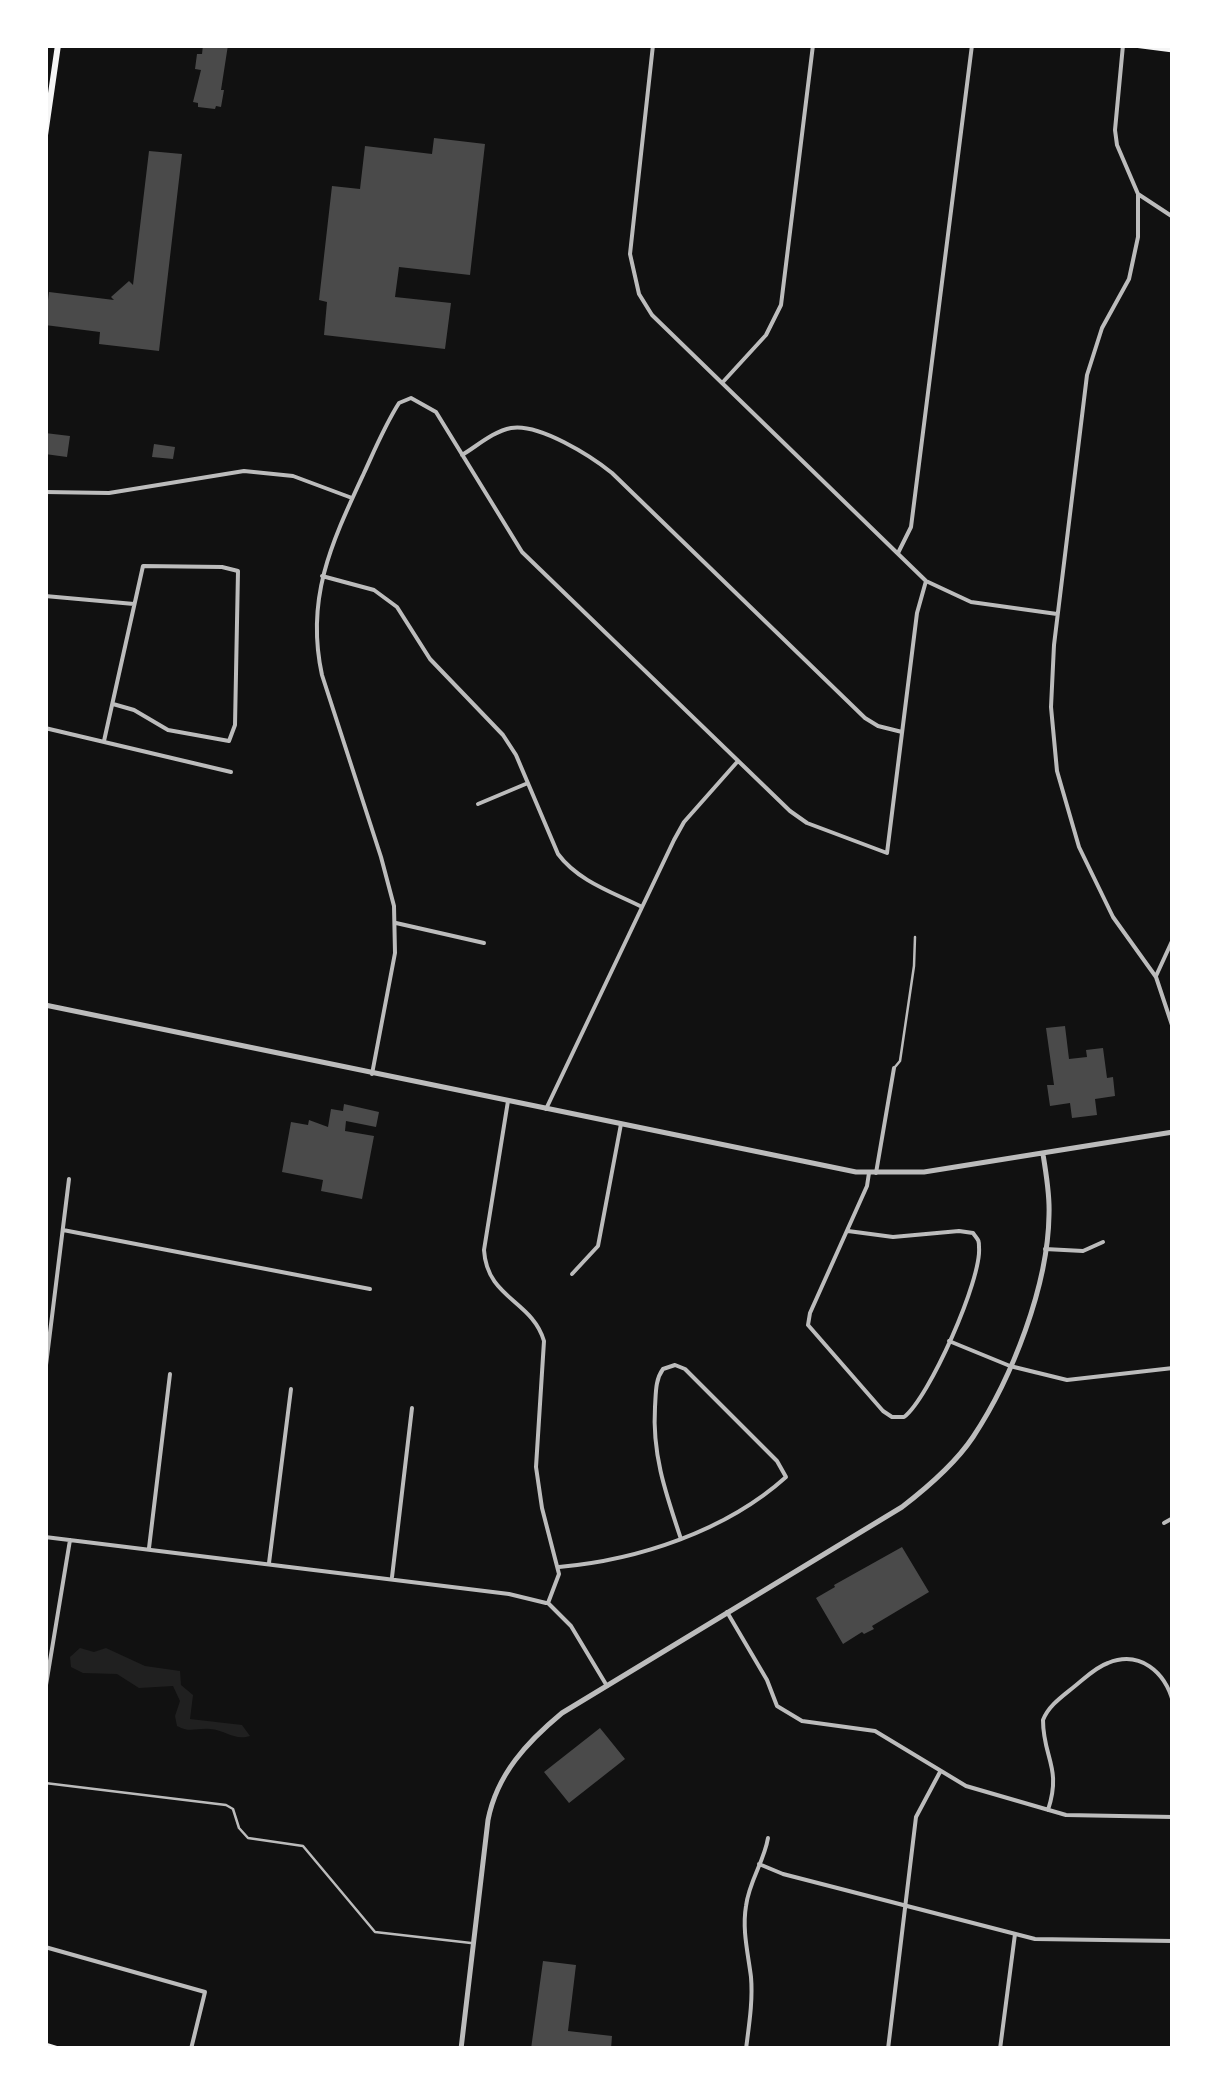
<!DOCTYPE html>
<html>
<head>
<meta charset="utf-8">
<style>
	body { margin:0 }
	#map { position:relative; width:1218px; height:2094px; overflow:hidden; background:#111; font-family:Ubuntu,sans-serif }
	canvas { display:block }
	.frame { position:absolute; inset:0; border:48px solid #fff; pointer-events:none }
</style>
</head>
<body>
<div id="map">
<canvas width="1218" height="2094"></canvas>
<div class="frame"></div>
</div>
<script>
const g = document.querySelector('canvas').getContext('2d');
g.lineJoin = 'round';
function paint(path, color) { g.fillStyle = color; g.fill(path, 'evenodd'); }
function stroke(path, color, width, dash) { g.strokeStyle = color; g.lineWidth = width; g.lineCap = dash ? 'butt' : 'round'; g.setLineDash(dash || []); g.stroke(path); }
const green = new Path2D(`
	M80,1648L94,1652L106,1648L145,1666L180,1671L181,1685L193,1695L190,1719L242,1725L250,1736C234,1741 226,1730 210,1729C196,1728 189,1733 177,1726L175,1716L180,1701L173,1686L139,1688L117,1674L83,1673L71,1667L70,1657Z`);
const building = new Path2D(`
	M203,45H228L221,90H224L221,107L216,106L215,109L198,107V103L193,102L201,70L195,69L197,54H202Z
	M434,138L485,144L470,275L399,267L395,297L451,303L445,349L324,335L327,302L319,300L332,186L360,189L365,146L432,154Z
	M149,151L182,154L159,351L99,344L100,332L45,325L49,292L114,300L111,297L129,281L133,285Z
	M45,433L70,436L67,457L45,454Z
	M154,444L175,447L173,459L152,457Z
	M1065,1026L1069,1059L1087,1057L1086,1050L1103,1048L1107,1078L1113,1077L1115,1096L1095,1099L1097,1115L1072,1118L1070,1103L1050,1106L1047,1085H1054L1046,1028Z
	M344,1104L379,1112L376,1127L346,1121L345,1131L374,1136L362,1199L321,1191L323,1180L282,1172L291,1122L308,1125L309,1120L328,1127L331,1109L343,1111Z
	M902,1547L929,1592L872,1626L874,1629L864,1634L862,1632L843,1644L816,1598L835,1587L834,1585Z
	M600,1728L625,1759L569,1803L544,1772Z
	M543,1961L576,1965L568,2031L612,2036L611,2049H531Z`);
const service = new Path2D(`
	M895,1067L900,1061L914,966L915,937
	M45,1783L226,1805L233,1809L239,1828L248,1838L303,1846L375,1932L471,1943`);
const minor = new Path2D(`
	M653,45L630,254L639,294L652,315L926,581L971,602L1057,614
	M1123,45L1115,130L1117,145L1138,194V237L1129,279L1102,328L1087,375L1054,645L1051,707L1057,771L1079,847L1113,917L1156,977L1173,1028
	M1138,194L1173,217
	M722,383L766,335L781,305L813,45
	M462,455C477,446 494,431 511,428C539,423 591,456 612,473L865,718L878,726L902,732
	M45,492L109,493L244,471L293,476L352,498
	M898,553L911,527L972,45
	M322,576L374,590L397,607L430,659L503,735L516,755L558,854C578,881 612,892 642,907
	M45,596L134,604
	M45,728L231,772
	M104,741L143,566L222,567L238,571L235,725L229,741L168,730L134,710L113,704
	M478,804L528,783
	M396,923L484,943
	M1156,976L1173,939
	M372,1074L395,953L394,906L381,857L322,675C305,598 332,542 364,473C375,449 385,425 399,403L411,398L436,412L522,552L790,811L807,823L887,853L917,613L926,581
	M508,1101L484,1250C487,1299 532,1300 544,1341L536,1467L542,1508L559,1574L548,1603L571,1626L607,1686
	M546,1109L674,840L684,822L738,761
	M876,1173L894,1068
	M63,1230L370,1289
	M848,1231L893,1237L959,1231L973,1233C978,1240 979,1239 979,1247C982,1279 929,1398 904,1417H892L883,1411L808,1325L810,1313L867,1186L869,1173
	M1045,1249L1083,1251L1103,1242
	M572,1274L598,1246L621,1124
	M949,1341L1010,1366L1067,1380L1173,1368
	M45,1373L69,1179
	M1164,1523L1173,1518
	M45,1537L509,1594L546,1603
	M149,1548L170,1374
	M269,1563L291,1389
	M559,1567C638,1560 726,1531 786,1477L777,1461L685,1369L675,1365L663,1369C655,1380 656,1393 655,1407C652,1455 666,1494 681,1539
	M392,1577L412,1408
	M727,1612L767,1680L777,1706L802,1721L875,1731L966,1786L1066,1815L1173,1817
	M45,1691L70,1540
	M1048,1810C1062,1767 1043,1758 1043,1720C1049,1705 1063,1696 1075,1686C1085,1678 1096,1667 1108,1663C1140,1650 1165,1672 1173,1702
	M759,1864L783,1874L1035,1939L1173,1941
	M45,1947L205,1992L191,2049
	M746,2049C749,2025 753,2001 751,1977C748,1953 742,1930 746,1906C749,1881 764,1862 768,1838
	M888,2049L916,1817L940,1772
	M1000,2049L1015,1934`);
const tertiary = new Path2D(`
	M45,1005L856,1172H924L1173,1132
	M461,2049L488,1820C497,1774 527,1742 562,1713L902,1507C928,1487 955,1464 973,1437C1012,1378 1048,1286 1049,1215C1050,1194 1046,1174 1043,1154`);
const secondary = new Path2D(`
	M1134,45L1173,50
	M45,2045L58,2049`);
const primary = new Path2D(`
	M45,135L58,45`);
paint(green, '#202020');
paint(building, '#4a4a4a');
stroke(service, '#bcbcbc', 2.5);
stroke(minor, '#bcbcbc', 4);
stroke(tertiary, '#bcbcbc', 5);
stroke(secondary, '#f5f5f5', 5);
stroke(primary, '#f5f5f5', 6);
</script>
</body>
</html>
